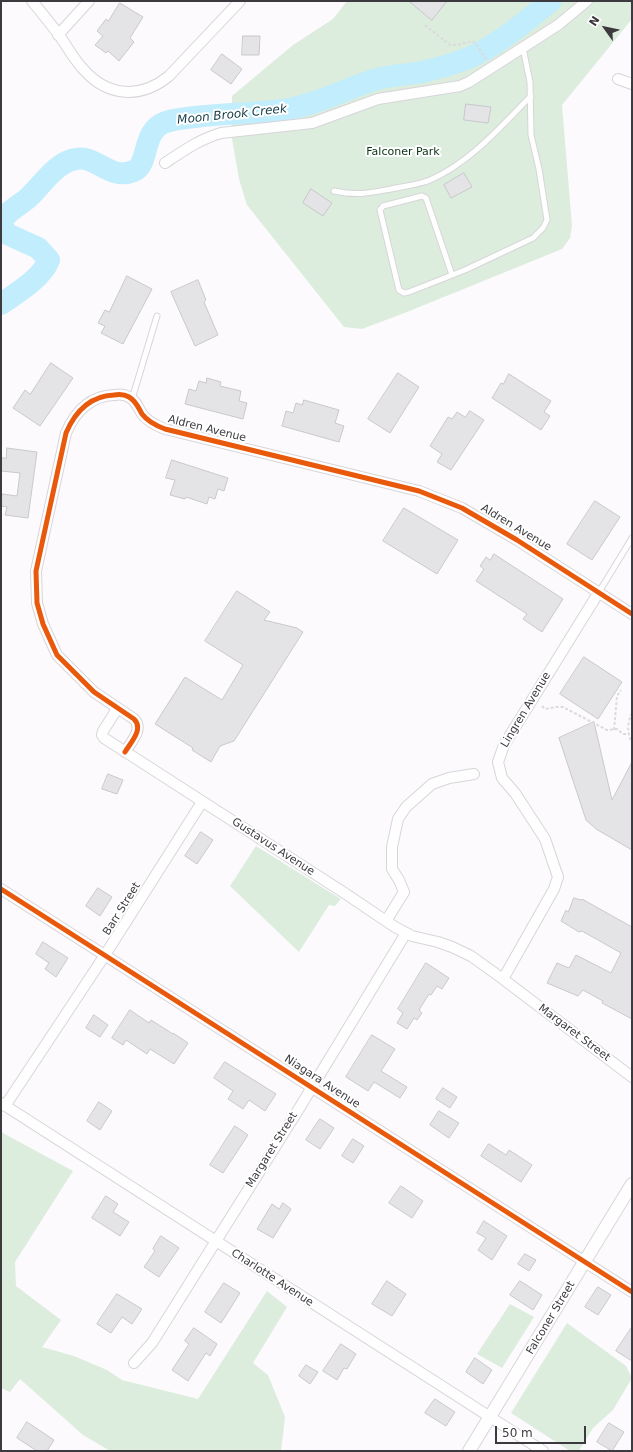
<!DOCTYPE html>
<html>
<head>
<meta charset="utf-8">
<style>
	body { margin:0 }
	#map { position:relative; width:633px; height:1452px; overflow:hidden; background:#fcfafd; font-family:"DejaVu Sans",sans-serif }
	canvas { display:block }
	.frame { position:absolute; inset:0; border:2px solid #3c3a3e; pointer-events:none }
	.north { position:absolute; left:585px; top:8px; width:40px; height:40px; -webkit-text-stroke:3px #fff; paint-order:stroke; rotate:303deg; font-size:11px; font-weight:700; line-height:16px; text-align:center; color:#3c3a3e }
	.north::after { content:''; display:block; margin:auto; width:14px; height:18px; background:#3c3a3e; clip-path:polygon(50% 0,100% 100%,50% 72%,0 100%) }
	.scale { position:absolute; left:495px; top:1426px; width:91px; height:18px; box-sizing:border-box; border:2px solid #3c3a3e; border-top:0; padding-left:5px; font-size:12px; line-height:14px; white-space:nowrap; color:#3c3a3e; -webkit-text-stroke:3px #fff; paint-order:stroke }
</style>
</head>
<body>
<div id="map">
<canvas width="633" height="1452"></canvas>
<div class="frame"></div>
<div class="north">N</div>
<div class="scale">50 m</div>
</div>
<script>
const g = document.querySelector('canvas').getContext('2d');
g.lineJoin = 'round';
function paint(path, color) { g.fillStyle = color; g.fill(path, 'evenodd'); }
function stroke(path, color, width, dash) { g.strokeStyle = color; g.lineWidth = width; g.lineCap = dash ? 'butt' : 'round'; g.setLineDash(dash || []); g.stroke(path); }
function write(font, color, halo, rows, align = 'center') {
  g.font = font + ' "DejaVu Sans",sans-serif'; g.lineWidth = 4; g.setLineDash([]); g.textBaseline = 'middle'; g.strokeStyle = halo; g.fillStyle = color; for (const [text, x, y, turn = 0] of rows) {
    g.save(); g.translate(x, y); g.rotate((+turn || 0) * Math.PI / 180); g.textAlign = isNaN(turn) ? turn : align; if (halo) g.strokeText(text, 0, 0); g.fillText(text, 0, 0); g.restore();
  }
}
const green = new Path2D(`
	M347,1H632V19L562,105L572,226L570,238L562,249L407,312L362,329L344,327L247,205L239,179L232,139V96L293,45L333,19Z
	M256,846L341,899L335,906L329,905L299,952L230,886Z
	M1,1132L73,1171L15,1262L16,1286L61,1320L42,1347L74,1356L107,1370L122,1380L198,1399L267,1291L287,1307L253,1363L268,1375L285,1417L281,1451H110L83,1435L20,1379L10,1392L1,1388Z
	M510,1304L534,1317L502,1368L477,1354Z
	M567,1323L626,1366L632,1378L613,1410L593,1428L579,1451H570L511,1413Z`);
const river = new Path2D(`
	M1,304C17,293 42,278 49,260L38,248L5,233C4,228 1,223 4,218C10,209 22,204 29,197C43,184 56,162 76,159C97,155 109,181 134,171C150,164 141,130 166,122C175,119 185,118 195,117C226,113 257,114 288,109C319,104 345,89 374,80C389,75 407,75 422,72C439,68 459,63 475,55C503,41 527,20 551,1`);
const building = new Path2D(`
	M409,1H447L432,20Z
	M120,3L143,17L130,38L134,42L119,61L108,51L106,53L95,45L103,36L97,31L106,19L108,21Z
	M243,36H260L259,55H242Z
	M222,54L242,69L231,84L211,70Z
	M466,104L491,107L488,123L464,120Z
	M464,173L472,187L451,198L444,185Z
	M311,189L332,203L323,216L303,203Z
	M127,276L152,289L123,344L101,333L105,326L98,323L105,310L109,312Z
	M198,280L206,300L204,302L218,335L195,346L171,292Z
	M51,363L73,378L40,426L13,408L25,390L30,394Z
	M398,373L419,387L390,433L368,419Z
	M509,374L551,401L544,412L550,416L541,430L492,398L501,383L503,384Z
	M207,378L221,382L220,386L241,391L239,401L247,403L243,419L185,404L189,389L196,391L199,381L206,383Z
	M304,400L339,410L335,423L344,426L339,442L282,426L286,411L293,413L296,403L302,405Z
	M470,411L484,420L451,470L437,462L442,454L430,446L448,417L452,419L457,412L465,417Z
	M7,448L37,452L28,518L5,515L7,507L1,506L2,494L17,496L20,473L1,471V458H6Z
	M172,460L228,478L224,491L218,489L215,499L209,497L207,504L186,497L185,499L170,495L175,480L166,478Z
	M595,501L620,517L592,560L567,544Z
	M404,508L458,540L437,574L383,541Z
	M494,554L563,599L542,632L523,619L527,614L476,581L484,569L480,566L486,557L490,560Z
	M237,591L270,612L264,620L297,628L303,632L234,741L220,746L211,762L192,750L193,748L155,724L185,677L222,700L243,665L205,641Z
	M584,657L622,682L598,719L560,694Z
	M594,722L612,800L632,762V850L596,829L586,820L559,738Z
	M108,774L123,780L117,794L102,789Z
	M201,832L213,840L197,864L185,856Z
	M98,888L112,897L100,916L86,906Z
	M574,898L581,900L582,899L632,927V1019L602,1003L603,1001L583,990L578,996L547,983L557,963L569,968L576,955L611,973L621,953L582,931L579,932L561,921L566,910L568,912Z
	M43,942L68,958L56,977L45,969L49,963L36,954Z
	M426,963L449,978L442,989L437,986L431,995L429,994L419,1010L422,1013L417,1020L414,1018L407,1029L397,1023L403,1013L398,1009Z
	M130,1010L149,1023L151,1020L173,1034V1033L188,1043L174,1064L150,1049L147,1054L126,1040L123,1045L112,1038Z
	M94,1015L108,1025L100,1037L86,1028Z
	M372,1035L395,1049L381,1071L407,1087L400,1098L374,1082L368,1091L346,1077Z
	M225,1062L276,1094L265,1111L249,1100L243,1109L228,1099L233,1091L214,1078Z
	M443,1088L457,1097L450,1108L436,1099Z
	M99,1102L112,1111L100,1130L87,1121Z
	M439,1111L459,1123L449,1138L430,1125Z
	M320,1119L334,1128L320,1149L306,1140Z
	M235,1126L248,1135L223,1173L210,1165Z
	M353,1139L364,1146L353,1163L342,1156Z
	M489,1144L506,1155L509,1150L532,1165L521,1182L481,1156Z
	M401,1186L423,1201L412,1218L389,1203Z
	M106,1196L118,1204L113,1212L129,1222L120,1236L92,1218Z
	M283,1203L291,1209L273,1238L257,1229L272,1204L279,1209Z
	M484,1221L507,1236L492,1260L478,1250L486,1238L477,1233Z
	M161,1236L179,1248L159,1277L144,1267L155,1251L153,1249Z
	M525,1254L536,1260L529,1271L518,1264Z
	M387,1281L406,1294L392,1316L372,1304Z
	M520,1281L542,1295L533,1310L510,1295Z
	M224,1283L240,1293L221,1323L205,1312Z
	M598,1287L611,1295L598,1315L585,1307Z
	M117,1294L142,1309L132,1324L122,1317L111,1333L97,1324Z
	M632,1327V1361L616,1351Z
	M194,1328L217,1344L210,1356L206,1353L188,1381L172,1370L189,1344L185,1341Z
	M341,1344L356,1354L347,1369L344,1368L337,1380L323,1371Z
	M475,1358L492,1370L483,1384L466,1372Z
	M306,1365L318,1372L310,1384L299,1376Z
	M435,1399L455,1412L446,1426L425,1413Z
	M27,1422L54,1440L47,1451H37L17,1438Z
	M609,1423L624,1432L612,1451L597,1442Z`);
const path = new Path2D(`
	M425,25L450,45H457L472,41L475,43L486,59
	M542,706L545,709L556,707H563L607,730L617,729L623,734H629
	M632,713C627,723 627,733 632,743
	M614,730L617,696L621,690`);
const service = new Path2D(`
	M334,191C357,196 369,193 391,189C404,186 418,185 430,180C471,162 500,127 531,96
	M452,275L426,198L422,196L383,206L380,210L399,290L404,293L409,292L465,270L533,238L543,228L547,220L539,169L531,135L530,82L523,48
	M132,399L157,316
	M599,592L632,538`);
const minor = new Path2D(`
	M32,1C41,12 50,23 59,35C67,46 74,60 84,70C108,97 141,99 169,76L240,1
	M58,35L89,1
	M618,79L632,84
	M165,163C183,151 200,139 221,133L312,123L378,99L460,86L469,82L558,25L587,1
	M117,709L103,731L102,735L104,738L343,892L395,927L412,936L438,942L452,947L471,956L503,979L632,1077
	M125,752C131,742 144,729 134,719L94,692L57,655L43,624L37,603L36,571L66,433C75,412 90,396 114,395C119,394 124,394 129,397C136,401 138,407 142,414C148,422 157,426 165,429L419,491L462,508L517,540L632,614
	M1,889L632,1292
	M386,921L404,892L399,880L392,869V847L398,819L406,807L432,784L449,778L474,774
	M503,979L554,889L558,877L545,839L515,793L502,778L498,762L504,745L599,592
	M1,1103L543,1451
	M5,1106L105,955L202,802
	M134,1363L152,1343L300,1107L406,933`);
const tertiary = new Path2D(`
	M469,1451L632,1184`);
const cycleway = new Path2D(`
	M125,752C131,742 144,729 134,719L94,692L57,655L43,624L37,603L36,571L66,433C75,412 90,396 114,395C119,394 124,394 129,397C136,401 138,407 142,414C148,422 157,426 165,429L419,491L462,508L517,540L632,614
	M1,889L632,1292`);
const parkNames = [
	["Falconer Park",403,152]
];
const streetNames = [
	["Aldren Avenue",207,429,14],
	["Aldren Avenue",516,528,31],
	["Lingren Avenue",526,710,-59],
	["Gustavus Avenue",273,847,33],
	["Barr Street",122,909,-58],
	["Margaret Street",574,1033,37],
	["Niagara Avenue",322,1082,33],
	["Margaret Street",272,1150,-58],
	["Charlotte Avenue",272,1278,33],
	["Falconer Street",551,1318,-59]
];
const waterNames = [
	["Moon Brook Creek",232,115,-6]
];
paint(green, '#dcedde');
stroke(river, '#c1edfc', 22);
paint(building, '#e4e3e5');
stroke(building, '#c9c8cb', 1);
stroke(service, '#d7d5d8', 7);
stroke(minor, '#d7d5d8', 12);
stroke(tertiary, '#d7d5d8', 14);
stroke(path, '#dbdbdc', 2, [3, 2]);
stroke(service, '#fffeff', 5);
stroke(minor, '#fffeff', 10);
stroke(tertiary, '#fffeff', 12);
stroke(cycleway, '#e8590c', 5);
write('11px', '#093214', '#fff', parkNames);
write('11px', '#3c3a3e', '#fff', streetNames);
write('italic 12px', '#133a45', '#fff', waterNames);
</script>
</body>
</html>
